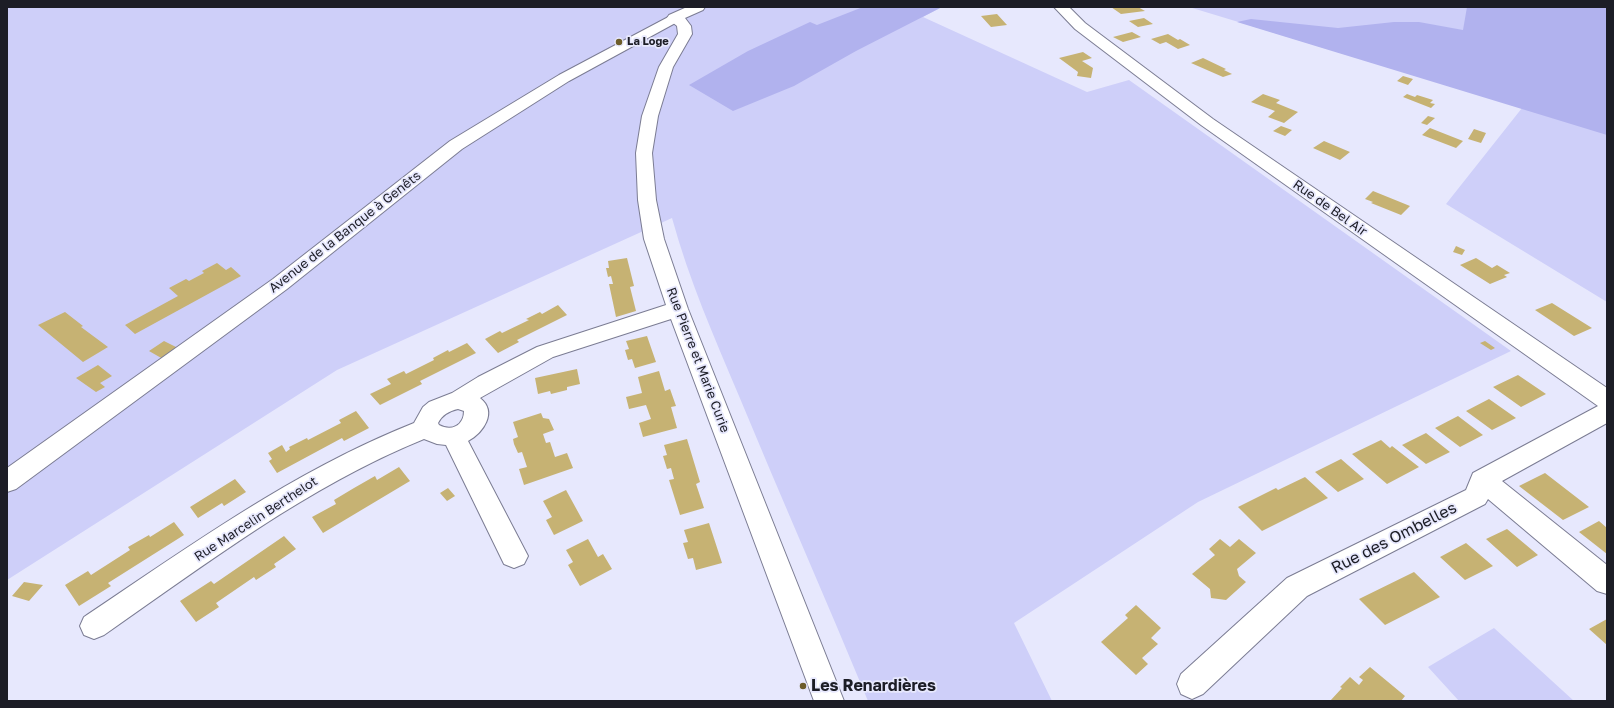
<!DOCTYPE html>
<html>
<head>
<meta charset="utf-8">
<style>
	body { margin:0 }
	#map { position:relative; width:1614px; height:708px; overflow:hidden; background:#e7e8fd; font-family:"Golos Text",sans-serif }
	canvas { display:block }
	.frame { position:absolute; inset:0; border:8px solid #1c1d26; pointer-events:none }
</style>
</head>
<body>
<div id="map">
<canvas width="1614" height="708"></canvas>
<div class="frame"></div>
</div>
<script>
const g = document.querySelector('canvas').getContext('2d');
g.lineJoin = 'round';
function paint(path, color) { g.fillStyle = color; g.fill(path, 'evenodd'); }
function stroke(path, color, width, dash) { g.strokeStyle = color; g.lineWidth = width; g.lineCap = dash ? 'butt' : 'round'; g.setLineDash(dash || []); g.stroke(path); }
function write(font, color, halo, rows, align = 'center') {
  g.font = font + ' "Golos Text",sans-serif'; g.lineWidth = 3.5; g.setLineDash([]); g.textBaseline = 'middle'; g.strokeStyle = halo; g.fillStyle = color; for (const [text, x, y, turn = 0] of rows) {
    g.save(); g.translate(x, y); g.rotate((+turn || 0) * Math.PI / 180); g.textAlign = isNaN(turn) ? turn : align; if (halo) g.strokeText(text, 0, 0); g.fillText(text, 0, 0); g.restore();
  }
}
const green = new Path2D(`
	M7,7H942L923,17L1087,92L1129,80L1511,351L1198,502L1014,623L1052,701H868C826,599 781,498 739,396C714,337 689,280 672,218L337,370L7,580Z
	M1189,7H1607V302L1446,204L1522,108Z
	M1494,628L1574,701H1459L1428,667Z`);
const forest = new Path2D(`
	M863,7H942L856,51L794,86L733,111L689,85L748,51L810,22L817,25Z
	M1467,7H1607V135L1237,22L1251,19L1338,28L1394,22H1419L1463,30Z`);
const building = new Path2D(`
	M1111,7H1138L1145,11L1121,14Z
	M997,14L1007,25L991,27L981,16Z
	M1144,18L1153,24L1138,27L1129,21Z
	M1132,32L1141,37L1123,42L1113,37Z
	M1168,34L1178,40L1180,39L1190,45L1178,49L1166,42L1160,44L1151,39Z
	M1083,52L1092,58L1082,61L1093,68L1091,78L1077,76L1078,72L1059,58Z
	M1203,58L1226,69L1224,70L1232,74L1223,77L1191,63Z
	M1403,76L1413,79L1408,85L1397,81Z
	M1263,94L1280,100L1276,103L1298,112L1284,123L1268,117L1275,111L1251,102Z
	M1407,94L1415,97L1417,95L1433,100L1430,103L1435,104L1431,108L1403,97Z
	M1428,116L1435,118L1427,125L1421,123Z
	M1281,126L1292,130L1285,136L1273,131Z
	M1430,128L1463,141L1456,148L1422,135Z
	M1474,129L1486,133L1481,143L1468,139Z
	M1324,141L1350,152L1340,160L1313,148Z
	M1373,191L1410,206L1401,215L1371,203L1373,202L1365,199Z
	M1456,246L1465,250L1462,255L1453,252Z
	M627,258L634,286L630,287L636,311L616,317L609,284H613L611,276L608,277L606,268H609L608,261Z
	M1476,258L1492,268L1497,265L1510,273L1504,275L1507,277L1490,284L1460,265Z
	M217,263L226,270L231,267L241,276L135,334L125,325L178,296L169,288L186,279L189,281L204,273L202,271Z
	M1552,303L1592,328L1574,336L1535,310Z
	M558,305L567,315L517,340L519,342L498,353L485,339L500,331L502,333L529,320L526,319L540,312L542,314Z
	M65,312L83,326L81,327L108,347L83,362L38,325Z
	M647,336L656,362L635,368L632,359L628,360L625,350L629,349L626,341Z
	M164,341L178,348L163,359L149,351Z
	M1485,341L1495,348L1491,350L1480,343Z
	M467,343L476,353L420,381L422,384L380,405L370,394L391,384L387,379L404,371L406,374L434,360L433,358L448,350L449,352Z
	M98,365L112,376L100,383L105,387L96,392L76,378Z
	M577,369L580,384L567,387V390L551,394L550,391L538,394L535,378Z
	M659,371L665,391L670,389L676,406L671,407L677,428L643,437L639,423L651,419L646,405L629,409L626,397L642,393L638,377Z
	M1518,375L1546,394L1521,407L1493,387Z
	M1489,399L1516,418L1492,430L1466,411Z
	M356,411L369,428L344,441L342,438L277,473L269,461L272,459L268,453L282,445L286,452L290,449L289,447L307,438L308,440L341,423L339,420Z
	M541,413L543,418L549,419L554,430L543,434L546,443L550,442L555,457L567,453L573,468L524,485L519,469L527,467L522,452L518,453L514,444L513,439L518,437L513,422Z
	M1458,416L1483,435L1460,447L1435,428Z
	M1426,433L1450,452L1426,464L1402,445Z
	M687,439L700,482L696,484L704,508L680,515L669,480L674,479L671,468L667,469L663,456L667,455L664,445Z
	M1381,440L1390,448L1392,446L1419,467L1387,484L1352,454Z
	M1341,459L1364,479L1338,492L1315,472Z
	M399,467L410,481L323,533L312,517L336,504L334,500L354,488L375,476L377,480Z
	M1545,473L1589,507L1563,520L1519,486Z
	M1305,477L1328,498L1262,531L1238,507L1276,488L1278,490Z
	M235,479L246,492L224,506L222,503L198,518L190,507Z
	M448,488L455,496L447,501L440,493Z
	M566,490L583,521L554,535L546,520L552,517L543,501Z
	M1599,521L1607,528V554L1579,532Z
	M174,522L184,535L108,583L111,586L79,606L65,585L88,571L91,575L130,550L128,547L149,535L150,537Z
	M709,523L722,563L696,570L693,558L688,559L683,543L688,542L684,530Z
	M1507,529L1538,555L1517,567L1486,539Z
	M284,536L296,549L274,564L276,567L256,580L254,577L216,603L219,607L196,622L180,601L211,581L214,584Z
	M588,539L598,557L603,554L612,569L580,586L568,565L573,562L566,550Z
	M1220,539L1230,547L1239,539L1256,553L1237,569L1239,576L1246,582L1226,600L1211,598L1210,589L1192,574L1215,555L1209,549Z
	M1466,543L1493,566L1465,580L1440,557Z
	M1414,572L1440,597L1385,625L1359,599Z
	M24,582L43,585L29,601L12,596Z
	M1136,605L1161,628L1151,638L1158,644L1142,658L1148,664L1136,675L1101,642L1128,618L1125,615Z
	M1607,619V645L1589,629Z
	M1370,667L1405,696L1401,701H1330L1342,688L1340,687L1350,677L1359,685L1363,680L1359,677Z`);
const minor = new Path2D(`
	M687,7H705L703,10L685,18L691,26L692,34L673,67L658,116L652,153L656,200L664,239L688,309L844,701H814L671,319L553,357L480,398C498,412 483,433 468,441L528,556L524,564L514,568L504,564L446,445L437,444L424,439C308,486 206,564 104,635L94,639L84,635L80,626L84,617C190,546 295,470 414,423L423,407L429,402L452,393L478,377L537,347L666,305L644,239L638,200L636,153L642,116L659,67L678,34L677,26L667,18L669,15ZM458,409L464,411C464,425 452,432 439,425L438,423C442,415 449,411 458,409Z
	M1054,7H1069L1085,23L1213,119L1607,388V423L1502,481L1607,565V594L1597,591L1488,499L1485,504L1307,596L1203,694L1192,699L1181,694L1177,684L1181,674L1287,578L1466,490L1473,473L1598,406L1201,125L1075,29Z`);
const major = new Path2D(`
	M674,14L679,15L681,18L679,21L569,81L462,149L287,289L16,489L7,492V468L273,279L450,141L559,75Z`);
const markers = [
	[619,42,4,"#6d5d2b"],
	[803,686,4,"#6d5d2b"]
];
const farPoinames = [
	["La Loge",627,42]
];
const streetNames = [
	["Rue de Bel Air",1330,208,35],
	["Avenue de la Banque à Genêts",345,232,-38],
	["Rue Pierre et Marie Curie",698,360,69],
	["Rue Marcelin Berthelot",256,519,-33]
];
const nearStreetnames = [
	["Rue des Ombelles",1394,538,-27]
];
const nearPoinames = [
	["Les Renardières",811,686]
];
paint(green, '#cecff9');
paint(forest, '#b1b2ee');
paint(building, '#c6b273');
stroke(minor, '#7b7c93', 2);
stroke(major, '#7b7c93', 2);
paint(minor, '#fff');
paint(major, '#fff');
for (const [x, y, r, color] of markers) { const dot = new Path2D(); dot.arc(x, y, r, 0, 2 * Math.PI); g.fillStyle = color; g.fill(dot); stroke(dot, '#e7e8fd', 1.5); }
write('bold 11px', '#1c1d26', '#e7e8fd', farPoinames, 'left');
write('13px', '#1c1d26', '#e7e8fd', streetNames);
write('16px', '#1c1d26', '#e7e8fd', nearStreetnames);
write('bold 16px', '#1c1d26', '#e7e8fd', nearPoinames, 'left');
</script>
</body>
</html>
